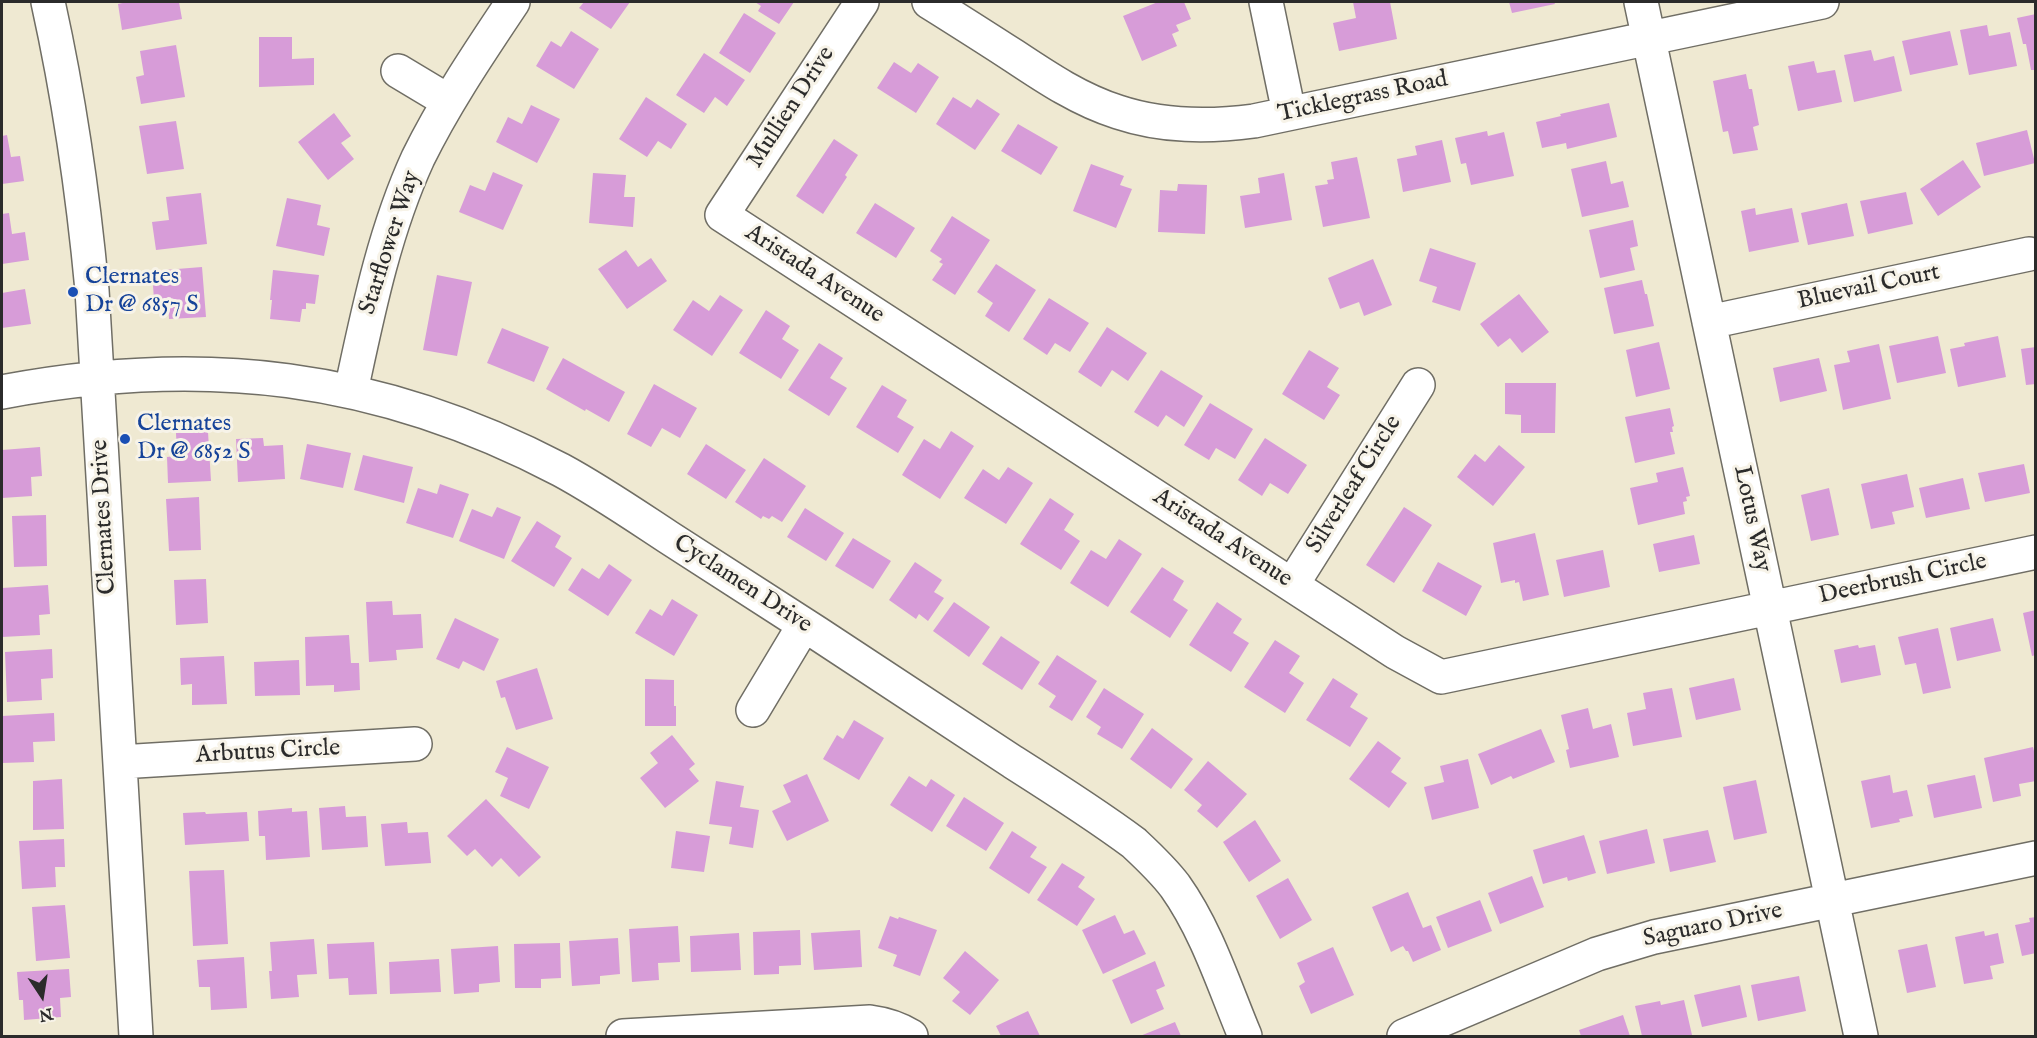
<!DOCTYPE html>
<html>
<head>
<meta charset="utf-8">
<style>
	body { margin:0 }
	#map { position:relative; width:2037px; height:1038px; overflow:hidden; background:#efe9d2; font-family:"IM FELL English",serif }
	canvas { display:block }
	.frame { position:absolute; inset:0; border:3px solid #2b2b2b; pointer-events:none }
	.north { position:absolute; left:12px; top:966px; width:60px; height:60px; -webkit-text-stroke:4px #f7f3e8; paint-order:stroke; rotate:168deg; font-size:16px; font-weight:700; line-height:24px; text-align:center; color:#2b2b2b }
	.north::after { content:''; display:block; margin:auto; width:21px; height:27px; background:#2b2b2b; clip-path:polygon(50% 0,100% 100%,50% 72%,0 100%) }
</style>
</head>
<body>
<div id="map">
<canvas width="2037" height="1038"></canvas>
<div class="frame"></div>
<div class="north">N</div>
</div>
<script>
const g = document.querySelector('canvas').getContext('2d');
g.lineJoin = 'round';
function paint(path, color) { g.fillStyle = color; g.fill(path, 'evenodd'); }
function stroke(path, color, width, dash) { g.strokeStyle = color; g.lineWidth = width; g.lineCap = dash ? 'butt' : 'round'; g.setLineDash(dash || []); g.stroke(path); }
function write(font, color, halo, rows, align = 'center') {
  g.font = font + ' "IM FELL English",serif'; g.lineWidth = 6; g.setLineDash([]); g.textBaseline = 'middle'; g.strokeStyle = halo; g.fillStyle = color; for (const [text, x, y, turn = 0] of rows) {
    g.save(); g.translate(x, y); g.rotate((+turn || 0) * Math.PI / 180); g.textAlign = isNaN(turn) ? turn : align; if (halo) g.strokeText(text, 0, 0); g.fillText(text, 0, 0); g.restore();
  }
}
const building = new Path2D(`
	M127,2H179L182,19L122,30L118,4Z
	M584,2H630L611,29L579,8Z
	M755,2H794L779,24L758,11L761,6Z
	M1158,2H1184L1191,19L1176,25L1179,31L1172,34L1177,46L1142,61L1123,16Z
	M1353,2H1390L1397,39L1339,51L1333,23L1356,18Z
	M1509,2H1554L1555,4L1512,13Z
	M744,13L776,33L750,73L719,53Z
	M2036,14V70H2031L2026,44H2023L2017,18Z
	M1987,25L1989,36L2010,32L2017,66L1969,75L1960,30Z
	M571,31L599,49L574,89L536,66L551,41L561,47Z
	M1950,31L1958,65L1910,75L1902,41Z
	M259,37H292V59L314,58V85L259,87Z
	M176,45L185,97L141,104L136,77L144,75L140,51Z
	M1871,50L1874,61L1894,56L1902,91L1854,102L1844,55Z
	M704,53L745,80L727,106L715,97L704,113L676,95Z
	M1814,61L1817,73L1835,70L1842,102L1798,111L1788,66Z
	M894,62L911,73L918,63L939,77L916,113L877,88Z
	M1746,74L1749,89H1752L1759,125L1753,127L1758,150L1733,154L1728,131L1723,132L1713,81Z
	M646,97L687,124L671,149L658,141L647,157L619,139Z
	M953,97L971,108L977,99L1000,114L975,150L936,124Z
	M1609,103L1617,137L1567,149L1566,143L1542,148L1536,122L1561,116L1560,114Z
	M531,105L560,119L537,163L496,142L508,117L522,124Z
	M334,113L351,136L341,143L354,159L328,180L298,142Z
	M176,121L184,169L147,174L139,126Z
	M1018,124L1058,147L1041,175L1001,151Z
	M2027,130L2035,163L1984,176L1976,143Z
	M1487,131L1488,136L1504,132L1514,176L1471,185L1466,163L1461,164L1455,138Z
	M7,135L11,157L20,156L24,181L2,184V136Z
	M834,139L858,155L845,175L847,177L823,214L796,196Z
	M1442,140L1451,182L1403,192L1397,159L1417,155L1415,146Z
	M1357,157L1370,218L1323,227L1315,186L1328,184L1327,180L1334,179L1331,162Z
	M1963,160L1981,187L1938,216L1920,189Z
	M1606,161L1611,184L1623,181L1629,207L1582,217L1571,169Z
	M1091,164L1124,176L1120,185L1132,189L1116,228L1073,211Z
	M493,172L523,185L503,230L459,212L470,185L485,191Z
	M593,173L626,175L624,197H635L633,227L589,223Z
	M1284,173L1292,220L1245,228L1240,196L1260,193L1258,178Z
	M1178,184L1207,185L1205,234L1158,232L1160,190L1177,191Z
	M1906,192L1913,224L1868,234L1860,201Z
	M201,193L207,244L156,250L152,222L169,220L166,197Z
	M287,198L321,205L317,225L330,228L324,256L276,246Z
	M875,203L915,228L896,258L856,233Z
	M1847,203L1854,236L1808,245L1801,213Z
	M1755,208L1756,215L1792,208L1799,242L1749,252L1741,211Z
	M9,213L12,234L25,232L29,260L2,264V214Z
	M952,216L990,240L955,295L932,280L943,264L939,262L942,259L930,251Z
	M1633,220L1638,246L1630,248L1635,270L1600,278L1589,230Z
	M1430,248L1476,263L1460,311L1432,302L1437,287L1419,281Z
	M626,250L638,267L651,258L667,281L627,309L598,269Z
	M1373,259L1392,305L1364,316L1359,302L1340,309L1328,278Z
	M996,264L1036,290L1009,332L985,316L993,303L977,292Z
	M202,267L206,317L169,319L168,299L154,300L152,271Z
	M273,270L319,275L315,304L306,303V309H302L300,322L270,319L272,300H270Z
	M437,275L472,282L457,356L423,350Z
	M1642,280L1645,294H1647L1654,326L1614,334L1604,288Z
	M25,289L31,324L2,328V293Z
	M1519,294L1549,332L1522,353L1510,338L1498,347L1480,324Z
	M720,295L743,310L712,356L673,330L693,300L709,311Z
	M1049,298L1089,323L1070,352L1055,343L1047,355L1023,339Z
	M766,310L790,326L782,339L799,350L781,379L739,353Z
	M1107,327L1147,353L1128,381L1112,370L1101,387L1078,372Z
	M502,328L549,347L534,382L487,363Z
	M1938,336L1946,373L1897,383L1889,346Z
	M1998,336L2006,377L1958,387L1950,349L1965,346L1964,343Z
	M1659,342L1670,389L1636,397L1626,350Z
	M819,343L843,358L830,378L847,388L829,416L788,390Z
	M1879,344L1891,399L1843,410L1834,365L1850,362L1847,351Z
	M2036,347V384L2026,385L2021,349Z
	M1309,350L1339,368L1327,387L1340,395L1324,420L1282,394Z
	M563,358L625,392L609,422L586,409L585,411L546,389Z
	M1819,358L1827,391L1780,402L1773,368Z
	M1161,370L1203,396L1184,427L1166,415L1158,427L1134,412Z
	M1505,383H1556L1555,433H1521V415L1505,414Z
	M654,384L697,408L680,438L662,428L651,447L627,434Z
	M882,385L907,400L897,417L914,427L898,453L856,427Z
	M1210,403L1253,429L1235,459L1216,448L1209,460L1184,445Z
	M1670,408L1674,426L1672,427L1673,432H1670L1675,454L1635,463L1625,417Z
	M951,431L974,446L940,499L902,475L924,439L940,449Z
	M208,432L211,481L168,483L167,457L177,456L176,433Z
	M263,438L264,446L283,445L285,479L238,482L236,439Z
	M1265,438L1307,465L1288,494L1270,483L1262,496L1238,480Z
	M307,444L351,453L343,488L300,479Z
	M706,444L746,470L726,499L687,474Z
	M1499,445L1525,467L1493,506L1457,477L1475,454L1485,462Z
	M40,447L42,476L31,477L32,496L2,498V450Z
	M363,455L413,467L404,503L354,490Z
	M764,458L806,486L782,522L772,516L769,519L763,516L761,519L735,502Z
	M2024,464L2030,493L1985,502L1978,473Z
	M1008,467L1033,483L1006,524L964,498L983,469L999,480Z
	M1683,467L1690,496L1686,497L1687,501L1683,502L1685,514L1638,525L1630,488L1658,482L1656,473Z
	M1907,474L1914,507L1892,512L1895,524L1871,529L1861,484Z
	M1963,478L1970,509L1926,518L1919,488Z
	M440,484L469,494L453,538L406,523L418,488L437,494Z
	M1829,488L1839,535L1811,541L1801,495Z
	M199,497L201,550L169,551L166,499Z
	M1050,498L1074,514L1064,530L1080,541L1061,570L1020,544Z
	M497,507L521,517L504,559L459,541L472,509L492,517Z
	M1404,507L1432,525L1394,583L1366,565Z
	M805,508L844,533L826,561L787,537Z
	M46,515L47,566L14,567L12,516Z
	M537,521L561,536L555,547L572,558L554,587L511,561Z
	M1535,533L1549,595L1523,601L1519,582L1515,583V580L1501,583L1493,543Z
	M1694,535L1700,564L1659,572L1653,544Z
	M853,538L891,561L873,589L835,566Z
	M1119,539L1142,554L1108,607L1070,583L1091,550L1106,559Z
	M1603,550L1610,587L1564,597L1556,560Z
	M915,562L942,580L934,592L944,598L928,621L919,614L916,619L889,600Z
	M1438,562L1482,586L1466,616L1422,591Z
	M609,564L632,580L608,616L568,590L582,568L599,579Z
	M1162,567L1184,581L1173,600L1188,610L1170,638L1130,612Z
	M206,579L208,623L176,625L174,580Z
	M48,585L50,614L39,615L40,635L2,637V588Z
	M672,599L698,615L674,656L635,633L650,609L662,616Z
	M392,601L393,615L421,614L423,648L396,650L397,660L369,662L366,602Z
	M954,602L990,627L969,657L933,631Z
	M1217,602L1242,619L1233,633L1249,643L1231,672L1189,645Z
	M2036,610V655L2032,656L2023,613Z
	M455,618L499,639L484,671L463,661L459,669L436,659Z
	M1993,618L2001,651L1957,661L1950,628Z
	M1938,628L1951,688L1923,694L1916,663L1905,665L1898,637Z
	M349,635L351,663H359L360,690L334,692V685L306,686L305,637Z
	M1001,636L1040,662L1022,690L982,664Z
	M1275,640L1300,656L1289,673L1304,683L1285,713L1244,687Z
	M1858,645L1859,648L1875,645L1881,675L1841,683L1834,650Z
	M52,649L53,678L41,679L42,700L7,702L5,652Z
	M1057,655L1097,681L1072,721L1049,707L1056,696L1038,684Z
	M224,656L227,704L192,705V684L181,685L180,658Z
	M299,660L300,695L255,696L254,662Z
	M537,668L553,719L516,730L505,697L501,698L496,681Z
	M1333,678L1358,694L1350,707L1368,718L1350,747L1306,720Z
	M1734,678L1741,710L1696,720L1689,688Z
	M645,679L674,680V706H676V726H645Z
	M1104,688L1144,714L1122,749L1097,734L1101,727L1086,717Z
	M1672,688L1682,737L1633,746L1627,713L1646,709L1643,693Z
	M1588,708L1593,729L1611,724L1619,757L1570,768L1566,750L1569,749L1561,715Z
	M54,713L55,741L33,742L34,762L2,763V716Z
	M854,720L884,738L859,780L823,759L837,735L843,739Z
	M1152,728L1193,759L1171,789L1130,759Z
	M1541,729L1555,762L1513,779L1511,776L1491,785L1478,754Z
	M672,735L695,764L689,769L699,781L665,808L640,778L658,763L650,753Z
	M1378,741L1401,758L1391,772L1407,783L1389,808L1349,779Z
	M507,747L549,767L529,809L500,796L508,778L495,772Z
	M2033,747L2036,759V781L2019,784L2021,796L1993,802L1984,758Z
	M1468,759L1479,808L1432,820L1424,787L1444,782L1440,766Z
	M1208,761L1247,794L1217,828L1197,811L1202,805L1184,790Z
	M807,774L829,821L787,841L772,811L791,802L783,785Z
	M1890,775L1893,793L1907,790L1913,816L1899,819L1900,822L1871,828L1861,781Z
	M1975,775L1982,808L1934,818L1927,785Z
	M909,776L926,787L931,779L955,795L932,832L890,805Z
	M62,779L64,829L33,830V781Z
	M1756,780L1767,833L1734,840L1723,787Z
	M716,781L744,786L740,807L759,810L753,848L729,844L732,827L709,824Z
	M964,797L1004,823L986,851L946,826Z
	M486,799L541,857L519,877L501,858L492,867L475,849L467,856L447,836Z
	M345,806L346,817L366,816L368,847L322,850L319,808Z
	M292,808V812L307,811L310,857L266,860L265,836H259L258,811Z
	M205,812L206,814L247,812L249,841L185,845L183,813Z
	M1255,820L1281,861L1249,882L1223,842Z
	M407,822L408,833L428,832L431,863L385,866L381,824Z
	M1647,829L1655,863L1607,874L1599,841Z
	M1708,830L1716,862L1670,872L1663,839Z
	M676,831L710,836L704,872L671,868Z
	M1012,831L1037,847L1030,857L1047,867L1029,894L989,868Z
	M1584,835L1596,873L1568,881L1567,877L1543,884L1533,850Z
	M64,839L65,867H55L56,887L22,889L19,841Z
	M1062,863L1085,877L1078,887L1095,899L1077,926L1037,900Z
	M224,870L228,944L193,946L189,871Z
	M1532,876L1544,907L1500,924L1488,893Z
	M1288,878L1312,920L1280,939L1256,896Z
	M1408,892L1423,928L1431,925L1441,950L1413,962L1408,951H1406L1403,946L1391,952L1372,907Z
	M1480,900L1492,931L1448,948L1436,917Z
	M65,905L70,958L36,961L32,907Z
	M1115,915L1124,934L1134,930L1146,954L1103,974L1082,930Z
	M890,916L898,919L899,917L937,930L920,976L893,966L897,955L878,948Z
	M2036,917V953L2022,956L2015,925L2030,922L2029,918Z
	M678,926L680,962L658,963L659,980L632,982L629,929Z
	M800,930L801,965L779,966V974L754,975L753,932Z
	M860,930L862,967L814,970L811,933Z
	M1984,931L1985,936L1998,933L2004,963L1990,966L1993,979L1964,984L1955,937Z
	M739,933L741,970L691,972L690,936Z
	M618,938L620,974L600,976V984L572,986L569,941Z
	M314,939L317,974L297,975L299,997L271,999L269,971H272L270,942Z
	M374,942L377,994L349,995L348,978L329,979L327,944Z
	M560,943L561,978L541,979V988H515L514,944Z
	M1927,944L1936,987L1907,993L1898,950Z
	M498,946L500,982L479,984V992L454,994L451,949Z
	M1333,947L1354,995L1311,1014L1299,986L1305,982L1297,963Z
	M965,951L999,980L970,1015L952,1001L960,992L943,978Z
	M244,957L247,1008L211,1010L210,987H199L197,960Z
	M439,959L441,992L390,994L389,962Z
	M1155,961L1165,986L1156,990L1164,1009L1131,1024L1112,980Z
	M69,969L71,997L60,998L61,1017L24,1020L23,1000H19L17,972Z
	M1799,976L1806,1011L1758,1021L1751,985Z
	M1740,985L1747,1017L1702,1027L1694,995Z
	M1684,1000L1692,1035L1684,1036H1642L1635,1006L1660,1001L1661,1005Z
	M1028,1011L1040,1036H1001L996,1026Z
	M1623,1015L1630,1036H1581L1579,1030Z
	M1175,1022L1181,1036H1140Z`);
const minor = new Path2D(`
	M48,2C69,97 83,193 92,290L136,1036
	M862,2L722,215L1395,652L1441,677L2036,552
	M929,2C958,20 986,38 1014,56C1047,78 1080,100 1118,112C1163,127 1208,127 1254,121L1822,2
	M1266,2L1289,113
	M1641,2L1861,1036
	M398,71L448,101
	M1709,322L2029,254
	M351,391C368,312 384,232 418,158C445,103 479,53 513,2
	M2,392C203,354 378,374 561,470C598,490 633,514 668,537C718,569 768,601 817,633C883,676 948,719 1013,762C1054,788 1095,814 1134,843C1149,857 1163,870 1175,886C1207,931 1224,986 1245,1036
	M1292,585L1418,385
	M753,710L804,625
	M120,762L415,744
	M623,1036L870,1022C885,1024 898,1028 911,1036
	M1404,1036L1597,954L1654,937L2036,858`);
const markers = [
	[73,292,6,"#1a4fb4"],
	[125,439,6,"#1a4fb4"]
];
const streetNames = [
	["Ticklegrass Road",1363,98,-12],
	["Mullien Drive",792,108,-57],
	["Starflower Way",391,243,-72],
	["Aristada Avenue",814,275,33],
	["Bluevail Court",1869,288,-12],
	["Silverleaf Circle",1355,485,-58],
	["Clernates Drive",105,517,-93],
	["Lotus Way",1751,519,78],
	["Aristada Avenue",1222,539,33],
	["Deerbrush Circle",1903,580,-12],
	["Cyclamen Drive",742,585,33],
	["Arbutus Circle",268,753,-3],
	["Saguaro Drive",1713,926,-12]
];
const transitNames = [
	["Clernates",85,278],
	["Dr @ 6857 S",85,306],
	["Clernates",137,425],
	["Dr @ 6852 S",137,453]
];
paint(building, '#d79cd8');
stroke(minor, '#706e65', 36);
stroke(minor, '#fff', 33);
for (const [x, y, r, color] of markers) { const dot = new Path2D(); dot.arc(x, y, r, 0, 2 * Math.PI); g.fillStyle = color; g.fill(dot); stroke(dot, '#f7f3e8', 2); }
write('24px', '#2b2b2b', '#f7f3e8', streetNames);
write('24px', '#164399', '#f7f3e8', transitNames, 'left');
</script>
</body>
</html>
